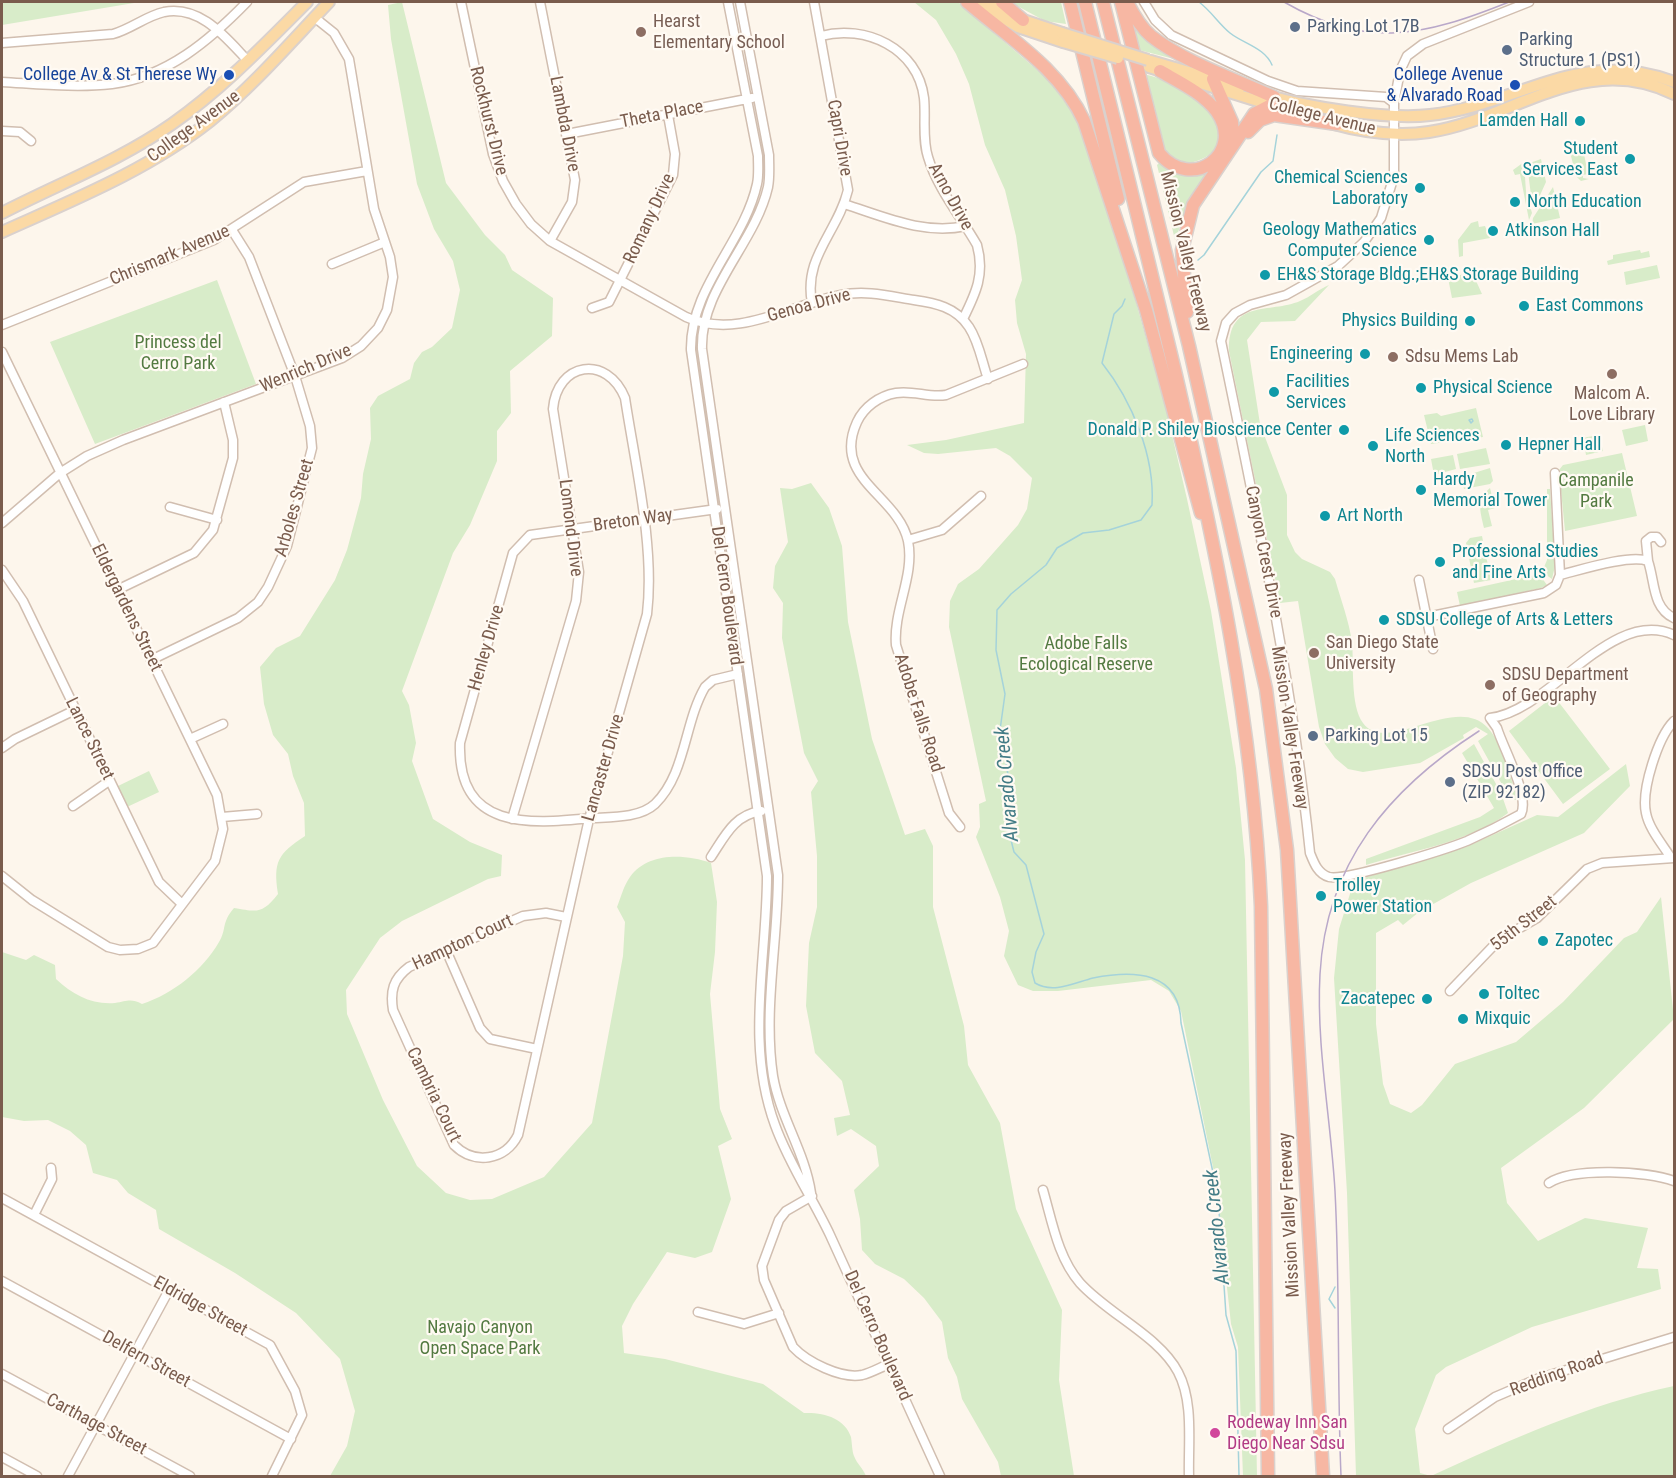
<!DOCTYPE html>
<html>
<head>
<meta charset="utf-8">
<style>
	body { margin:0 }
	#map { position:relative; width:1676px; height:1478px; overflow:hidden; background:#fdf6ec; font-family:"Roboto Condensed",sans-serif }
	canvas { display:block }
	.frame { position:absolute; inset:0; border:3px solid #7a5c4d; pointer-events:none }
</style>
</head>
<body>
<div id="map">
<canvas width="1676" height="1478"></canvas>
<div class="frame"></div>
</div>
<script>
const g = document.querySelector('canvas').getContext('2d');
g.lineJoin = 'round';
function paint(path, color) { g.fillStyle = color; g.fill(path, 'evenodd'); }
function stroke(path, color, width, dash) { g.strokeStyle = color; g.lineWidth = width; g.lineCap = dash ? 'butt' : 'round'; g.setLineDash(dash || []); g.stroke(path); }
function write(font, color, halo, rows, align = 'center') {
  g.font = font + ' "Roboto Condensed",sans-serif'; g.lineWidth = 4.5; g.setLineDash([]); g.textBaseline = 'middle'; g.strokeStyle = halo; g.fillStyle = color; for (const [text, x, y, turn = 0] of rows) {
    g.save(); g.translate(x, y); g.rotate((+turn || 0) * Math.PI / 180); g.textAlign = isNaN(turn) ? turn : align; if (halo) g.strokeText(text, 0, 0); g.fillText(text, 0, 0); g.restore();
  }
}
const green = new Path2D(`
	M2,2H140L2,25Z
	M402,2L446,183L485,235L505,255L512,270L553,298L552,336L510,371L511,413L497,431V461L470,525L453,553L402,691L409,705L416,743L412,761L433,819L470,842L502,855L501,876L488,879L402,921L380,938L346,990L347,1014L383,1100L417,1166L446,1193L470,1200L492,1199L544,1177L592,1123L623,956L625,922L617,907C621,897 624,885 630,877C648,852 685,854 711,863L717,902L715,952L710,994L720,1109L732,1139L718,1146L731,1199L712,1252L695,1258L667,1252L633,1304L622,1326L624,1353L665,1359L763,1384L804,1413C823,1412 845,1418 851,1437C852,1443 852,1451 854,1456C857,1464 863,1468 866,1476H330L347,1446L355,1411L340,1359L296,1313L235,1273L159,1229L156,1210L128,1193L117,1180L93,1173L86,1145L70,1131L48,1120L24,1121L2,1117V952L26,960L34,955L55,965L56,979C73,995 92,1005 115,1003C127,1001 131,998 142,1004C173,994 203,970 219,942C227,929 221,923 234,908C258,912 262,914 278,894C273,861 278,854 305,836L304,803L293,776L288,754L273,735L264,704L260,667L276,648L300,636L335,580L347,550L361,498L363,474L371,439L370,408L378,396L410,379L414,363L422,352L432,347L452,328L460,290L453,261L434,229L417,184L391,39L388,5Z
	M914,2H958L1049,80L1075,116L1085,143L1136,302L1166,409L1187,499L1211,611L1236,768L1245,860L1257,1476H1243L1238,1347L1231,1324L1215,1177L1181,1011L1169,991L1151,980L1058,991H1033L1018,985L1004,956L1009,931L1000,897L976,837L980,827L979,804L986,801L949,627L950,601L958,584L979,569L1018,525L1027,509L1032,478L1010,456L996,448L938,454L924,453L907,445L946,440L1024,423L1026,354L1017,323L1015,300L1022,280L1016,236L1005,190L985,145L969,84L956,54L936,20Z
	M1010,2H1061L1066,24L1045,21Z
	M1131,22L1182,61L1139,50Z
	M1143,74C1167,79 1197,92 1212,113C1233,143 1210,163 1179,164L1162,148Z
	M1583,149L1588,174L1583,175V178L1589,179L1581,181L1576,176L1570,152Z
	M1541,159L1546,182L1536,204L1532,203L1527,164Z
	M1161,161L1179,174L1207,172L1189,203L1175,240L1157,165Z
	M1524,162L1526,192L1532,213L1529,220L1520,174L1515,175L1513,170Z
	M1553,187L1560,218L1532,224L1533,218Z
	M1478,221L1479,227L1485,226L1490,238L1463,243V256L1459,257L1458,240L1471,223Z
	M1640,250L1641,253L1649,251L1650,257L1608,265L1607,261L1613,259V255Z
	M1657,265L1660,278L1626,285L1624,272Z
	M1472,272L1482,294L1452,298L1448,278Z
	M217,280L256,384L95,444L50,342Z
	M1329,285L1295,321L1261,322L1247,340L1260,424L1287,495V535L1295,552L1302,559L1330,572L1335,579C1341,600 1349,621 1352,642C1354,664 1350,706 1363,723C1386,756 1456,692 1488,728C1503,744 1509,775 1517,795L1516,800L1510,799L1478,741L1488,734L1476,727L1463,735L1464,738L1420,763L1363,772L1348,769L1335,758L1325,744L1319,727L1298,601L1280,603L1229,351C1228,298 1270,314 1300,301C1310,297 1319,289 1329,285Z
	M1476,408L1483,437L1431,444L1424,415L1437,413L1441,416Z
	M1645,425L1648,441L1626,446L1622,430Z
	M1599,435L1603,451L1586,455L1585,449L1581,450L1582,438Z
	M1486,448L1490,464L1460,469L1457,454Z
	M1622,453L1637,516L1565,531L1559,470L1563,465Z
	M1453,455L1456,469L1434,475L1431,459Z
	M1490,468L1493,481L1490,484L1464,489L1461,477Z
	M811,483L829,508L842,546L848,622L872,739L905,835L925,829L933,846V907L964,1026L968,1065L1000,1123L1016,1209L1062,1310L1059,1380L1074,1476H1001L998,1462L962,1399L957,1377L948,1358L942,1322L924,1298L904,1279L875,1264L862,1250L860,1219L854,1190L879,1166L876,1146L851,1129L837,1136L834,1118L850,1115L842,1081L815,1053L806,1006L809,943L817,907V856L811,792L818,781L804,753L782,638L783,603L773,588L775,566L788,542L780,488L792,489Z
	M1490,488L1495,508L1488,510L1492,526L1484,528C1480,510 1476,500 1490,488Z
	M1547,489H1550L1555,566L1552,579L1542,572L1547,560Z
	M1482,536L1491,580L1474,583L1466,543L1470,538Z
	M1539,574L1547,585L1541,588L1460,606L1457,592Z
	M1554,696L1610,769L1563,804L1509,731Z
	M1474,744L1501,793L1508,813C1470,842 1411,851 1366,865V859L1480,817L1494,808L1462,753Z
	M1626,764L1630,786L1584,833L1471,883L1419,912L1403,925L1398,920L1376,933V1024L1383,1084L1390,1104L1411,1113L1422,1105L1455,1064L1516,1042L1563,1002L1624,938L1637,932L1661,897L1674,1019L1584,1108L1501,1168L1507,1203L1538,1241L1585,1218L1648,1228L1637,1268L1658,1269L1661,1289L1532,1327L1446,1367L1436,1375L1415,1429L1420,1473L1431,1476H1356L1347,1193L1334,978L1339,929L1354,881L1466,847L1537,815L1558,817Z
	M149,771L159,792L127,807L118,786Z
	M1674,1386V1476H1431C1510,1440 1589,1404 1674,1386Z`);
const stream = new Path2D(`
	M1199,2C1211,11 1219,24 1230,33C1244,44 1265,48 1272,65
	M1198,260L1204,255L1261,172L1273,161L1277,135
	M1125,299L1122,306L1114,314L1102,363C1132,401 1155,456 1152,505L1141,520L1109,530L1083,533L1057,548L1046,565L1011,594L997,610L996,650L1005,694L1000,730L1010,786L1011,840L1014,852L1026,865L1044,934L1036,952L1032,972L1035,983C1053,994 1074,983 1093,978C1134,970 1180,971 1181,1023L1218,1196L1226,1315L1236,1351L1239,1476
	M1472,419L1473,421L1471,423L1469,420Z
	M1335,1287L1329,1299L1335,1308`);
const minor = new Path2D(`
	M461,2L493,154L503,181L516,204L531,224L550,241L686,317C737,340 790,305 841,295C866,290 889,296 914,300C935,303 956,307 969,327C979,342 982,362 988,379
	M540,2L575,180L572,202L550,241
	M728,2L758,156C758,165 759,175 757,184C744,243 690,287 691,350L767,876C767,959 745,1044 775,1125C789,1164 812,1197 830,1235L940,1476
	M740,2L769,155C769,166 770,177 768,187C755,244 700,289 702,349L778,875C778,942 763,1010 773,1076C780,1117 805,1152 811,1193
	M1144,2L1155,20L1171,35L1268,81L1297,91L1386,97L1394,103
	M1529,2L1423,44L1407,56L1400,71L1394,103V176L1381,218L1364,242L1338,266L1286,295L1250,305L1235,313L1226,323L1221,341C1256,511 1292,680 1310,853C1314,863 1318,874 1329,877C1346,881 1447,849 1467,841C1485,833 1503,824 1521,814C1530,796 1503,748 1497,728L1490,718C1551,711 1611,606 1674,635
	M821,36C865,24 918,48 924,98C926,117 922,139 928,157C937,188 961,217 977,245C985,274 976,293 963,319
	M2,43L113,34C131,29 146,16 164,12C201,5 226,38 248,61
	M2,82C38,84 76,88 112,84C167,77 210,40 247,2
	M2,131L20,132L31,141
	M567,134L752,98
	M844,204C885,217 923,235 966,226
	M332,264L385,242
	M812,303C803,257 838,232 848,190L814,2
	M592,308L609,302L673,175L675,154L668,115
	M2,325L214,240L304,182L367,171
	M2,352L217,795L223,829L215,861L153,943L138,949L120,950L108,947L32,900L2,876
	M170,507L217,520
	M717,509L530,535L513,553L460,743C457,831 529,824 593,818C612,817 640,818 655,804C686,774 684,723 705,687L713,680L738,674
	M2,523L60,473L87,456L123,440L342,358L361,346L378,328L387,310L393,277L390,257L374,209L349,59L334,33L314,17
	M908,540L942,530L981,496
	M1648,561L1646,541L1651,537H1657L1661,542
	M2,570L23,601L159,882L182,904
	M1560,575C1580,570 1630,554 1648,561C1655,581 1652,608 1674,618
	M1419,580L1433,649
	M117,590L194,553L213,530L233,458V440L224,402
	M1427,617L1544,593L1556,585L1560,575L1555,473
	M151,660L238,618L258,602L268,587L287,546L312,448L310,426L295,376L249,257L232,230
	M190,739L223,724
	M2,748L15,739L75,710
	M73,806L109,781
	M222,817L257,814
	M512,819L576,601L579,572L553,409C557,362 607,354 625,398C635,464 655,547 647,614L589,819L518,1135C505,1161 474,1165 454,1145L393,1010C390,991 393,979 409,967L523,916L546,913L566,917
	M960,827L949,813L896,645C893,610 915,576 908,541C898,495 831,479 857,422C864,407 879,396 896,393C913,390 929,398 946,395L1023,364
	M711,857C725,836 734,815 761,811
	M1671,858C1663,845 1649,829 1646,813C1641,790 1658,737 1674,721
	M446,950L480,1028L490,1039L537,1049
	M1450,991L1499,940L1537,918L1587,869L1602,863L1674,858
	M1549,1183C1573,1167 1647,1171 1674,1181
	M1043,1190C1052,1221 1058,1258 1080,1283C1108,1314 1159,1336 1178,1372C1194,1402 1188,1444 1189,1476
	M812,1196L786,1211L779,1220L762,1266L764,1280L793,1347C807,1362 841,1379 862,1375C871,1373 881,1367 889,1364
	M2,1198L270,1345L295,1391L302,1415L272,1476
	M34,1215L52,1179L51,1168
	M2,1281L291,1439
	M698,1312L744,1324L779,1313
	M2,1374L190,1476
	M1448,1429L1495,1397L1537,1379L1674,1337
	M2,1457L37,1476
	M68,1476L169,1290`);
const major = new Path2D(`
	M977,2L1018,27L1063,42
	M991,2L1023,20L1062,33
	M1151,61L1240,87
	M1149,67L1306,116
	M1266,95C1307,107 1388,120 1430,115C1518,105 1580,46 1674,82
	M1330,123C1362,132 1396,137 1429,132C1514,119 1585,50 1674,94
	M2,213C58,184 119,161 172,124C222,89 264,45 307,2
	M2,232C73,200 148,170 210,121C254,85 290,43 329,2`);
const highway = new Path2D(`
	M967,2C1009,38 1060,69 1084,121L1146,310L1201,513
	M1002,2L1023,20
	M1070,2L1118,199
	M1085,2C1115,125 1146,248 1175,371C1216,548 1253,724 1261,906L1268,1476
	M1103,2L1189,346L1266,689L1287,850L1323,1476
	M1121,2L1159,153C1192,193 1245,153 1217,112C1203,93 1179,82 1160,71
	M1127,2C1133,14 1140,27 1151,36C1182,61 1237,80 1274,97
	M1213,79L1232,122L1233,136
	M1248,132L1260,120L1274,115L1337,124
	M1187,312L1182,250L1193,205L1254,114L1271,105`);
const tram = new Path2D(`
	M1284,2C1368,50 1424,36 1509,2
	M1341,1476C1337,1381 1340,1286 1335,1191C1331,1120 1316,1045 1320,974C1326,863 1389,789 1479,731`);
const majorBridge = new Path2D(`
	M1062,33L1148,60
	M1063,42L1118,58`);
const markers = [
	[1295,27,6,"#5c6f8a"],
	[641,32,6,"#8d6e63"],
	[1507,50,6,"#5c6f8a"],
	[229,75,6,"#1a4fb4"],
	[1515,85,6,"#1a4fb4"],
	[1580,121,6,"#0f9aa8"],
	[1630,159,6,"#0f9aa8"],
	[1420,188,6,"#0f9aa8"],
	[1515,202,6,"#0f9aa8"],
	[1493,231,6,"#0f9aa8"],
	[1429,240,6,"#0f9aa8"],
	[1265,275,6,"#0f9aa8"],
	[1524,306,6,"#0f9aa8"],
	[1470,321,6,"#0f9aa8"],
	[1365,354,6,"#0f9aa8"],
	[1393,357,6,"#8d6e63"],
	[1612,374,6,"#8d6e63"],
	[1421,388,6,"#0f9aa8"],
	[1274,392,6,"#0f9aa8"],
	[1344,430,6,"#0f9aa8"],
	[1506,445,6,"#0f9aa8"],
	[1373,446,6,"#0f9aa8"],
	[1421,490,6,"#0f9aa8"],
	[1325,516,6,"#0f9aa8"],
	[1440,562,6,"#0f9aa8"],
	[1384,620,6,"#0f9aa8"],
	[1314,653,6,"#8d6e63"],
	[1490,685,6,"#8d6e63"],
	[1313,736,6,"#5c6f8a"],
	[1450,782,6,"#5c6f8a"],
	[1321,896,6,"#0f9aa8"],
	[1543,941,6,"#0f9aa8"],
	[1484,994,6,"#0f9aa8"],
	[1427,999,6,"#0f9aa8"],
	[1463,1019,6,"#0f9aa8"],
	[1215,1433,6,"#d1479c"]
];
const educationNames = [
	["Hearst",653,22],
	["Elementary School",653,43],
	["Sdsu Mems Lab",1405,357],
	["Malcom A.",1612,394,"center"],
	["Love Library",1612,415,"center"],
	["San Diego State",1326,643],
	["University",1326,664],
	["SDSU Department",1502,675],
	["of Geography",1502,696]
];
const serviceNames = [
	["Parking Lot 17B",1307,27],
	["Parking",1519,40],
	["Structure 1 (PS1)",1519,61],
	["Parking Lot 15",1325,736],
	["SDSU Post Office",1462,772],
	["(ZIP 92182)",1462,793]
];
const transitNames = [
	["College Av & St Therese Wy",217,75],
	["College Avenue",1503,75],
	["& Alvarado Road",1503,96]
];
const streetNames = [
	["Theta Place",662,115,-11],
	["College Avenue",1322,117,14],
	["Rockhurst Drive",488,121,76],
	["Lambda Drive",564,124,79],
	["College Avenue",194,127,-36],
	["Capri Drive",839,138,80],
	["Arno Drive",950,197,61],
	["Romany Drive",650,219,-65],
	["Mission Valley Freeway",1185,252,76],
	["Chrismark Avenue",170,256,-23],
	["Genoa Drive",809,306,-15],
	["Wenrich Drive",306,369,-23],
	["Arboles Street",295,508,-74],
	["Breton Way",633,521,-8],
	["Lomond Drive",570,528,83],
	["Canyon Crest Drive",1263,552,79],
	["Del Cerro Boulevard",726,596,82],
	["Eldergardens Street",126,608,64],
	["Henley Drive",487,648,-74],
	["Adobe Falls Road",918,713,72],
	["Mission Valley Freeway",1289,728,81],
	["Lance Street",89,739,64],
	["Lancaster Drive",604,768,-74],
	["55th Street",1524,924,-38],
	["Hampton Court",463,943,-25],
	["Cambria Court",433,1095,64],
	["Mission Valley Freeway",1290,1215,-93],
	["Eldridge Street",200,1307,29],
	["Del Cerro Boulevard",877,1336,66],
	["Delfern Street",146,1360,29],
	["Redding Road",1557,1375,-20],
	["Carthage Street",96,1425,28]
];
const cultureNames = [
	["Lamden Hall",1568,121,"right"],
	["Student",1618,149,"right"],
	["Services East",1618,170,"right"],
	["Chemical Sciences",1408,178,"right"],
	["Laboratory",1408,199,"right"],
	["North Education",1527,202],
	["Geology Mathematics",1417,230,"right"],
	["Computer Science",1417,251,"right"],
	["Atkinson Hall",1505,231],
	["EH&S Storage Bldg.;EH&S Storage Building",1277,275],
	["East Commons",1536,306],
	["Physics Building",1458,321,"right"],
	["Engineering",1353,354,"right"],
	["Facilities",1286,382],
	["Services",1286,403],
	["Physical Science",1433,388],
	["Donald P. Shiley Bioscience Center",1332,430,"right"],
	["Life Sciences",1385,436],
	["North",1385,457],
	["Hepner Hall",1518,445],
	["Hardy",1433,480],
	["Memorial Tower",1433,501],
	["Art North",1337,516],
	["Professional Studies",1452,552],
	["and Fine Arts",1452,573],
	["SDSU College of Arts & Letters",1396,620],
	["Trolley",1333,886],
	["Power Station",1333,907],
	["Zapotec",1555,941],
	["Toltec",1496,994],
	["Zacatepec",1415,999,"right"],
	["Mixquic",1475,1019]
];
const parkNames = [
	["Princess del",178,343],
	["Cerro Park",178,364],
	["Campanile",1596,481],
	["Park",1596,502],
	["Adobe Falls",1086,644],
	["Ecological Reserve",1086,665],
	["Navajo Canyon",480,1328],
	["Open Space Park",480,1349]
];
const hotelNames = [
	["Rodeway Inn San",1227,1423],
	["Diego Near Sdsu",1227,1444]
];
const waterNames = [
	["Alvarado Creek",1008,784,-95],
	["Alvarado Creek",1218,1227,-96]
];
paint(green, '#d8ecc9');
stroke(stream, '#a5d3da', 1.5);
stroke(minor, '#d1beb0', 11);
stroke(major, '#dad1cd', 14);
stroke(highway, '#dad1cd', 15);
stroke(minor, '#fff', 8);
stroke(major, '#fbd9a5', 10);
stroke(highway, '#f7b7a3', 12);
stroke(tram, '#b9a8c9', 1.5);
stroke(majorBridge, '#dad1cd', 14, []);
stroke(majorBridge, '#fbd9a5', 10);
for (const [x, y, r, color] of markers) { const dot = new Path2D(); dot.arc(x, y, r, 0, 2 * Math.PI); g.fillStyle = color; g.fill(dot); stroke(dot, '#fffaf3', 2); }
write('18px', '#785e54', '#fffaf3', educationNames, 'left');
write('18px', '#4e5e75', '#fffaf3', serviceNames, 'left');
write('18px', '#164399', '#fffaf3', transitNames, 'right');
write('18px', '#7a5c4d', '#fffaf3', streetNames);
write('18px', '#0d838f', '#fffaf3', cultureNames, 'left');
write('18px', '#537a41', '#fffaf3', parkNames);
write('18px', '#b23c85', '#fffaf3', hotelNames, 'left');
write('italic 20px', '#437c86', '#fffaf3', waterNames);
</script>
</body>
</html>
